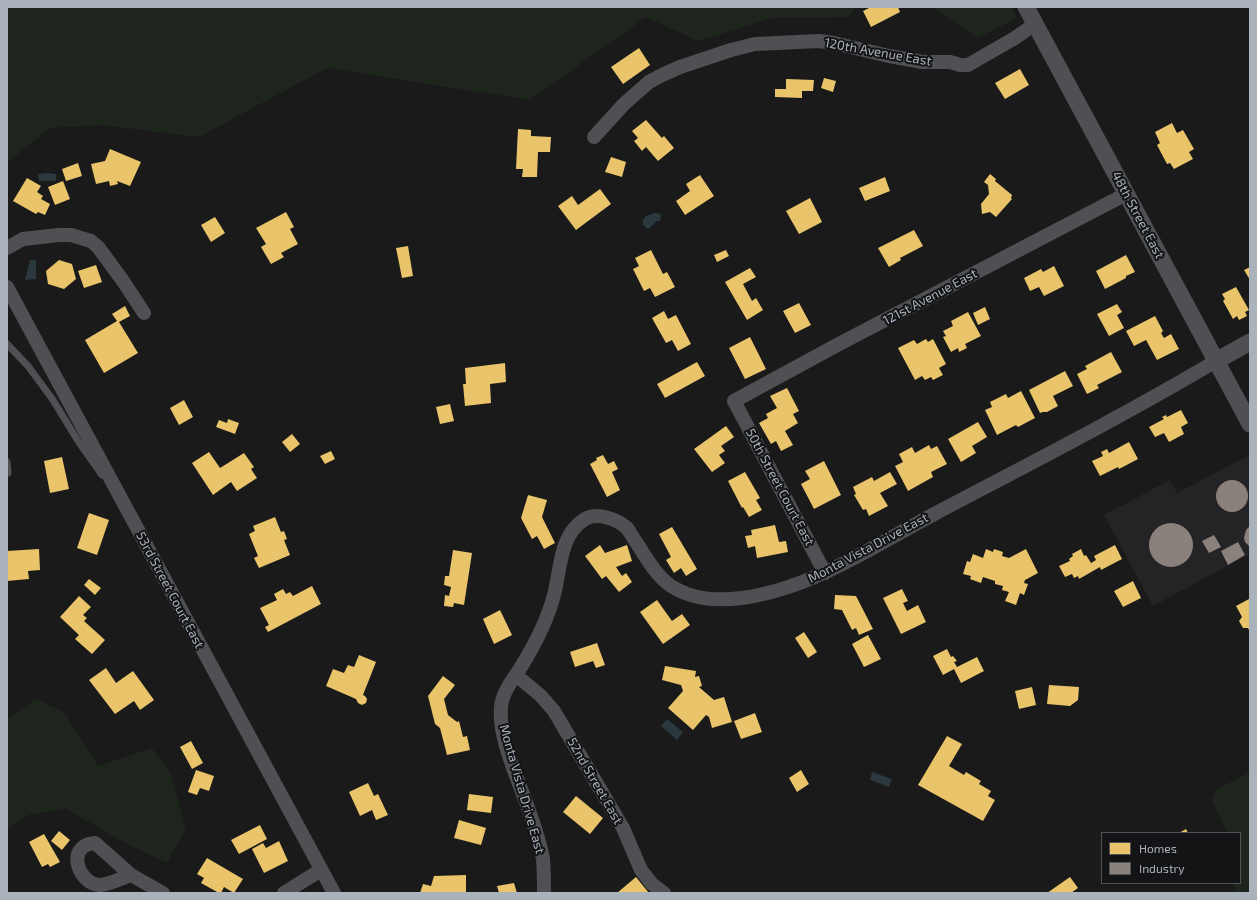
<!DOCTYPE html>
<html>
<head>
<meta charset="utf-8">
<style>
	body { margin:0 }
	#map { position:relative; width:1257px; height:900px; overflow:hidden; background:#1a1a1a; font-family:"Exo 2",sans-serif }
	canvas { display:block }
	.frame { position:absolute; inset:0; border:8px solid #aab2bc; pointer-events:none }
	.legend { position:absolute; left:1101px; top:832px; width:140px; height:52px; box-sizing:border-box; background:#141416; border:1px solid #505358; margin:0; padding:5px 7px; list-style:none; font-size:12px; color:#aab2bc }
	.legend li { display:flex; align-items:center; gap:8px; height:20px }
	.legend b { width:20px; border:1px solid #505358 }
</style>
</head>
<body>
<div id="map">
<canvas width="1257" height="900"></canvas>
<div class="frame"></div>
<ul class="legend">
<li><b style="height:11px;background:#e9c46a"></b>Homes</li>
<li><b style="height:11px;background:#8a817c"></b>Industry</li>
</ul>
</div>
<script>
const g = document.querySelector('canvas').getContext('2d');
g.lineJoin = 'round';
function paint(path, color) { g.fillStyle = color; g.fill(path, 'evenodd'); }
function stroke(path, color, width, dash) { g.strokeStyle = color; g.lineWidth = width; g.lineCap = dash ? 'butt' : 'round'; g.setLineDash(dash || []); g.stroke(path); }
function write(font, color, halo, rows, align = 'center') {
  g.font = font + ' "Exo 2",sans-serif'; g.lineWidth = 4; g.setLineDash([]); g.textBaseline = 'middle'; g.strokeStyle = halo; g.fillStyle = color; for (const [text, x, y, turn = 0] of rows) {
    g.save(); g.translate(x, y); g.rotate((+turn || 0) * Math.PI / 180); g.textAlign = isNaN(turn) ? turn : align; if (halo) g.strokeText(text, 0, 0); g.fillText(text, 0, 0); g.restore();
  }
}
const built = new Path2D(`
	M1248,456L1250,459V554L1153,606L1104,515L1170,480L1177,493Z`);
const green = new Path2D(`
	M7,7H857L847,17L772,18L698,41L646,17L530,100L327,68L199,137L101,125L50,128L7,163Z
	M933,7H1011L1017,18L978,38Z
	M37,699L65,713L98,766L152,748L171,774L186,829L167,863L125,843L66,809L28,815L7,830V718Z
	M1250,772V893H1236L1234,883H1240V833H1227L1212,801L1216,790Z`);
const water = new Path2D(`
	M47,173L56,174V181H39L38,174Z
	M655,213L661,214L660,221H656L653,225L648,229L643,225V220L646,216Z
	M30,260H36V279L25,280Z
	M667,719L683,732L677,740L661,726Z
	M872,772L892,779L889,787L870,780Z`);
const homes = new Path2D(`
	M871,7H898L900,12L871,27L863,11Z
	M639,48L650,65L623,84L611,67Z
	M1020,69L1029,85L1005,99L995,83Z
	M824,78L836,81L833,92L821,88Z
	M786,79L814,80L813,91H802V98L775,97V89H786Z
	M646,120L662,138L664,136L674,148L658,161L646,147L642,151L634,141L638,138L632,131Z
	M1172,123L1177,133L1183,130L1194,149L1189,152L1193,159L1174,169L1170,163L1167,164L1157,145L1160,143L1155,132Z
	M518,129L531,130V136L551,137L550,152H538L537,177H522L523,169H516Z
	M110,149L141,162L130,186L117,181L118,184L110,186L109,181L96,184L91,164L105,161Z
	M611,157L626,162L622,177L605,172Z
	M78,163L82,176L66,181L62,169Z
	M990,174L996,179L995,181L1012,195L1011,198L1012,199L996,217L990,212L982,214L981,204L989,194L988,185L984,182Z
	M700,175L714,196L685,215L676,201L690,191L686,184Z
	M885,177L890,191L865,201L859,188Z
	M27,178L41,186L37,192L43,196L41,199L50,204L45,215L38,212L36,214L13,201Z
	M63,181L70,199L55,205L48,187Z
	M600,189L611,204L576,230L558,206L572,196L578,205Z
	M810,198L822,222L799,234L786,211Z
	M286,212L294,227L290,229L298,244L281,253L284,257L271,264L261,247L266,244L256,228Z
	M215,217L225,233L211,242L201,225Z
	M914,230L923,246L900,258L901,260L889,267L878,248Z
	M408,246L413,276L402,278L396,248Z
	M651,250L663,274L667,272L675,287L655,297L650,288L644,291L633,269L639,266L635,258Z
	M726,250L729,256L717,262L714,255Z
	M1126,255L1135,272L1126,276V278L1105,289L1096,271Z
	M59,260L72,264L76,279L64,289L48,284L46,271Z
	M96,265L102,282L84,288L78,271Z
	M1054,266L1064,286L1044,296L1039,287L1030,291L1024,278L1041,269L1043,272Z
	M1250,267V280L1244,270Z
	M750,268L756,277L743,284L752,301L756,298L763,310L747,320L725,282Z
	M1236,287L1249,310L1245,312L1247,316L1239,320L1237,316L1233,319L1223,301L1225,299L1222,294Z
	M799,303L811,325L795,333L783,311Z
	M1117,304L1122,312L1117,315L1124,328L1109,336L1097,314Z
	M125,306L130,316L119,322L138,353L104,373L85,340L117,321L112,314Z
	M985,307L990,319L978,325L973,313Z
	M664,311L668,319L676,315L691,344L678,351L672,340L666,343L652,318Z
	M968,312L981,336L965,344L967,348L959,352L958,348L951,352L943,337L946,336L943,331L953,326L951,321Z
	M1155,316L1163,331L1161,333L1164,338L1171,334L1179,349L1157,360L1146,340L1134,346L1126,331Z
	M750,337L766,369L745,379L729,348Z
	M926,339L928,342L933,339L946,364L939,368L943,375L933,380L931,377L925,380L922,376L915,380L898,348L914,340L917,344Z
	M1111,352L1122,372L1097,385L1099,388L1087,394L1077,374L1087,369L1085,366Z
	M697,362L705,376L665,398L657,384Z
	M505,363L506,382L490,384L491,403L465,406L463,384H466L465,368Z
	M1065,371L1073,386L1053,396L1058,406L1047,412H1043L1040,413L1029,390Z
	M787,388L799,411L793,414L798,423L785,431L793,445L781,451L776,441L771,444L759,423L768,418L766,414L777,408L770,396Z
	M1021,391L1035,418L1018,427L1016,425L997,435L985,410L992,407L990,402L1006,394L1008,398Z
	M184,400L193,417L179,425L170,408Z
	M450,404L454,421L440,424L436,407Z
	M1181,410L1188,423L1181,427L1184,434L1169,442L1164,433L1155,437L1149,427L1164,419L1162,417L1166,415L1167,417Z
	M228,419L239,423L235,434L216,427L219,420L227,423Z
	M978,422L987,437L972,446L976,453L961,462L948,439Z
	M726,426L734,437L721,446L725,451L719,455L725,463L712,472L694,449Z
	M292,434L300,444L290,452L282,442Z
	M1129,442L1138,459L1119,469L1118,467L1100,476L1092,461L1103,456L1101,452L1107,449L1109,453Z
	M929,445L931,449L937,446L947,464L931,472L933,477L908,491L895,466L903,462L899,454L912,447L915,453Z
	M331,451L335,459L325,464L320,456Z
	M209,452L220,468L244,453L254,467L251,469L257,478L237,491L231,482L213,495L192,463Z
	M603,455L608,464L614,461L618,469L612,472L620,490L607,497L590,464L597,460L596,458Z
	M62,457L69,489L50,493L44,461Z
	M824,461L841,495L814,509L801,484L810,479L805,471Z
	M745,472L760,498L756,500L762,510L749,517L743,507L742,508L728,481Z
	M890,472L897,484L880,493L888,506L869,516L866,509L863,510L854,495L856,494L853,487L872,477L874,481Z
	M528,495L547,500L542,517L555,543L544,549L537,536L532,539L521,518Z
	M89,513L109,520L97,555L77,548Z
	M275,517L281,532L284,531L287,539L284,540L290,555L259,568L254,558L258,556L249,534L255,531L253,526Z
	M775,525L779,542L786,541L788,552L757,558L755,546L748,548L745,536L752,535L751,530Z
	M672,527L697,569L686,576L681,568L674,573L666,560L671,557L659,534Z
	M600,545L605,553L627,545L632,561L616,567L622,576L626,573L632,582L619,592L606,576L602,579L585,556Z
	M1115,545L1122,559L1101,570L1100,567L1079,579L1078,576L1074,578L1072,574L1065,577L1059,566L1070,561L1069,559L1073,556L1072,554L1081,549L1084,556L1086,555L1091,563L1096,560L1094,556Z
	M39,549L40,570L28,571L29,579L7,581V551Z
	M986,549L993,552L994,549L1003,552L1002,556L1009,558L1026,549L1038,573L1025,580L1024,583L1028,584L1024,595L1020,593L1016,605L1005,601L1009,592L1002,590L1003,586L995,584V581L983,577L981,583L970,579L971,576L963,574L967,561L970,562L973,554L983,558Z
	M453,550L472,553L464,605L454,603L453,607L444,606L445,595L449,596L451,587L444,585L445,576H449Z
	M89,579L101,588L95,595L84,585Z
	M1133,581L1141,598L1123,607L1114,591Z
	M312,586L321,604L268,632L265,627L269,625L260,608L277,600L274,594L283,589L286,594L290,592L293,596Z
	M902,589L908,601L903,603L907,611L918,605L926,622L901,634L883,598Z
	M835,595L856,596L873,629L859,635L856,628L852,630L842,610L834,609Z
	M79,596L91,607L83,615L87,618L84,621L105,640L92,654L75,639L79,635L60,617Z
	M1249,599L1250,601V632L1248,628H1243L1239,621L1242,617L1236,606Z
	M657,600L672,621L682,614L690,625L663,644L640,612Z
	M500,610L512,635L494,644L483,619Z
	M804,632L817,652L808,658L795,638Z
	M868,635L881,659L864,667L852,644Z
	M597,643L605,665L596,668L593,661L575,667L570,652Z
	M947,649L951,657L953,656L957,661L954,662L957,667L977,657L984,671L961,683L954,669L943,675L933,656Z
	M359,655L376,662L363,695L365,696L367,699L366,703L362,705L358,703L356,699L326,686L333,669L344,673L348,665L354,667Z
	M665,666L696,671L695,677L699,676L702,686L699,687L714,700L724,697L732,722L712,728L709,717L706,715L693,730L668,708L683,691L681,685L662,680Z
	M106,668L116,683L133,671L154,700L140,710L134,701L115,714L89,680Z
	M443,676L455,685L444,699L448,715L457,722L459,721L463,737L467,736L470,750L447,755L440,728L435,724L428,696Z
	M1049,685L1079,687L1078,700L1070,706L1047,704Z
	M1032,687L1036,705L1019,709L1015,691Z
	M755,713L762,732L741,739L734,721Z
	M947,736L962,744L949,766L964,775L966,772L981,781L979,784L991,791L988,796L995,800L983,821L918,785Z
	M191,741L203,763L192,769L180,747Z
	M196,770L214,776L209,791L200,788L197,795L188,792Z
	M801,770L809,784L797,792L789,778Z
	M368,783L374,796L378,794L388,815L376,820L372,810L360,816L349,792Z
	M469,794L493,797L491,813L467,810Z
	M576,796L603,818L590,834L563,812Z
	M459,820L486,828L481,845L454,838Z
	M260,825L267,839L239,854L231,840Z
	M1186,829L1188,833H1179Z
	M59,831L70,840L62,850L51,841Z
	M44,834L60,862L50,867L48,864L42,867L29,842Z
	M279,841L288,861L264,873L252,849L263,843L266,848Z
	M207,858L243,879L234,893L224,887L221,893H219L201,883L204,878L197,874Z
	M466,875V893H420L423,884L431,886L434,876Z
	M636,877L649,893H617Z
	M1070,877L1078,888L1071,893H1047Z
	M514,883L517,893H499L497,886Z`);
const industry = new Path2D(`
	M1216 496a16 16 0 1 1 32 0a16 16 0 1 1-32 0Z
	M1149 545a22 22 0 1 1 44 0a22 22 0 1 1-44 0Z
	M1250,526V547L1245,542L1244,538L1246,530Z
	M1214,535L1221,547L1209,553L1202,541Z
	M1238,542L1245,555L1228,565L1221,551Z`);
const service = new Path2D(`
	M7,344L28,366L53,400L78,441L102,475
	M7,462L8,473`);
const minor = new Path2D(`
	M594,137L624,104L649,82L662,75L680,67L731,50L755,44L819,41L834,43L889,56L923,62H950L960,65H968L1015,38L1035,24
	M7,248L23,239L59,235H71L91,241L98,247L123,281L144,313
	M7,287L334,893
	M825,573L734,401L839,344L1126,194
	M516,675L541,696L554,711L623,828L641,870L652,884L664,893
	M131,875C122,878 111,884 101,885C79,886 64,845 95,843L131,875L163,893
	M284,893L321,870
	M544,893C544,882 544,870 543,859C540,841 533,822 527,805C517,777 498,736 501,707C502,691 516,676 524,662C536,642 548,618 554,595C561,569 559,535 585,519C597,512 617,519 627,528C630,532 633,538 636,542C646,557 656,576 671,586C693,600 717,601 742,598C814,588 875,545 938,512C1031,463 1125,415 1216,361`);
const tertiary = new Path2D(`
	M1026,7L1250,424
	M1216,361L1250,342`);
const streetNames = [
	["120th Avenue East",878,52,10],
	["48th Street East",1138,215,62],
	["121st Avenue East",930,297,-28],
	["50th Street Court East",780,487,62],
	["Monta Vista Drive East",868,548,-28],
	["53rd Street Court East",170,590,62],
	["52nd Street East",595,781,60],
	["Monta Vista Drive East",522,789,74]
];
paint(built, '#242426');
paint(green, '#1d251d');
paint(water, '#2b383d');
paint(homes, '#e9c46a');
paint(industry, '#8a817c');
stroke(service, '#4e5053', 7);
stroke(minor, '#4e5053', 14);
stroke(tertiary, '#4e5053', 17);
write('13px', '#aab2bc', '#141416', streetNames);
</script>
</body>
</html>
